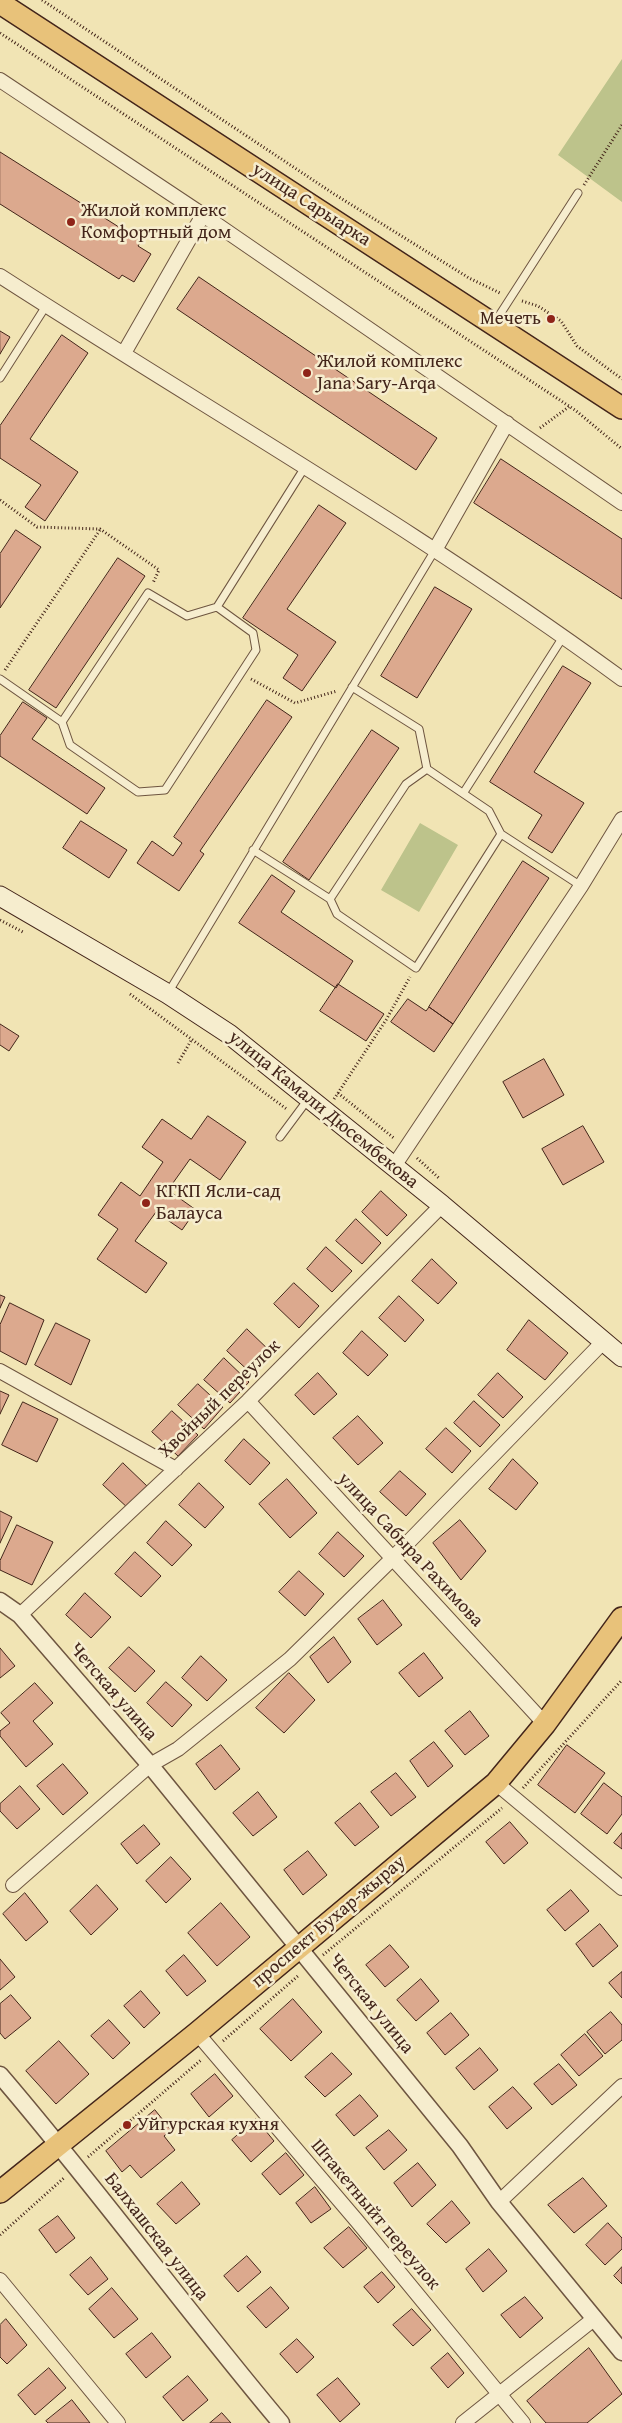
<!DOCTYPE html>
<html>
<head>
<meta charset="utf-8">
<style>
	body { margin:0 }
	canvas { display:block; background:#f1e4b4 }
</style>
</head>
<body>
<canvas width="622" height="2423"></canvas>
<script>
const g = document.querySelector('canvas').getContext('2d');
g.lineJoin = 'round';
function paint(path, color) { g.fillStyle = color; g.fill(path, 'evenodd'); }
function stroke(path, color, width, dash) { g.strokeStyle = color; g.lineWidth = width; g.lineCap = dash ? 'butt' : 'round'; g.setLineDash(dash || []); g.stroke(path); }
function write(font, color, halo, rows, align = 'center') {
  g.font = font + ' "Gentium Book Plus",serif'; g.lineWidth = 5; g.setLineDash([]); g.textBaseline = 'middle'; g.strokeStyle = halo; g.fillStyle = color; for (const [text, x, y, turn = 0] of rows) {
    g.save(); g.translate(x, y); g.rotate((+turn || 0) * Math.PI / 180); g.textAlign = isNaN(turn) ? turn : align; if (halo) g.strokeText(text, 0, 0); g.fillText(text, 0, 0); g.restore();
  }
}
const green = new Path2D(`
	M622,59V202L558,155Z
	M420,823L458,845L419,912L381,890Z`);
const building = new Path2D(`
	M0,152L141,241L138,246L151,254L134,282L122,275L119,279L0,204Z
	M199,277L437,438L416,470L177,309Z
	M0,331L10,337L0,354Z
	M62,335L88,353L30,439L78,472L45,521L25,507L41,485L0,458V426Z
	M501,459L622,539V599L474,503Z
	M319,505L346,523L287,609L336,642L302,691L283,678L298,655L243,618Z
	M16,530L41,547L0,608V554Z
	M118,558L145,576L56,708L29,690Z
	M435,587L472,609L417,698L381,676Z
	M563,666L591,683L534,772L584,803L552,853L528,838L542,815L490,782Z
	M267,700L292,717L200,851L204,854L179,891L137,863L152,841L173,856L182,843L174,837Z
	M23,702L47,718L32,739L105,788L87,814L0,756V736Z
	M372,730L399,748L309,880L283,862Z
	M81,821L127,850L109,878L63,848Z
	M523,861L549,878L453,1024L429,1007Z
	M272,875L295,891L281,912L353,961L336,988L239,923Z
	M338,984L384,1014L366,1041L320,1011Z
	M408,999L426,1011L429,1007L453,1024L434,1052L391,1022Z
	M0,1024L19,1036L9,1051L0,1045Z
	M544,1059L564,1095L523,1118L503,1082Z
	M208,1116L246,1142L220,1180L190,1159L168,1190L196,1210L182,1230L156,1212L135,1241L167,1263L146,1293L97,1259L118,1229L98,1215L121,1182L140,1196L163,1162L142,1147L162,1119L191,1139Z
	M583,1126L604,1162L563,1185L542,1149Z
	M381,1191L407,1215L387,1236L362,1212Z
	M356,1219L381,1243L362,1264L336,1241Z
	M326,1247L352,1271L332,1292L307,1269Z
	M432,1259L457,1283L438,1304L412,1281Z
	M294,1283L319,1306L299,1328L274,1304Z
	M0,1295L5,1297L0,1308Z
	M399,1296L424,1320L405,1342L379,1318Z
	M10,1303L44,1320L26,1365L0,1351V1325Z
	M529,1320L568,1353L545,1380L507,1350Z
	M56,1323L90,1340L71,1385L35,1365Z
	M247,1329L272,1353L253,1375L227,1351Z
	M362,1331L388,1355L368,1376L343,1353Z
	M224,1358L249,1382L230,1403L204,1380Z
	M318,1373L337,1394L314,1415L295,1395Z
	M498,1373L523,1397L503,1418L478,1395Z
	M198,1384L223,1407L204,1429L178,1405Z
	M0,1391L9,1395L0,1414Z
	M474,1401L500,1425L480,1447L454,1423Z
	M23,1402L58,1419L37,1462L2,1445Z
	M172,1411L198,1435L178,1456L152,1432Z
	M358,1416L383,1443L358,1465L333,1438Z
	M446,1428L471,1451L452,1473L426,1449Z
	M244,1439L270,1463L250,1485L225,1461Z
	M513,1459L538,1483L516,1510L489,1489Z
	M123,1463L148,1487L129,1509L103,1485Z
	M400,1471L426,1494L406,1516L380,1492Z
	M287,1479L317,1513L290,1538L259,1504Z
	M199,1483L224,1507L205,1528L179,1505Z
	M0,1511L12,1517L0,1543Z
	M460,1520L486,1551L461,1580L433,1543Z
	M166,1521L192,1545L172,1566L147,1543Z
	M17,1525L53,1542L32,1585L0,1570V1561Z
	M338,1532L364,1556L344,1577L319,1554Z
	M135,1552L161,1576L141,1597L115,1574Z
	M299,1571L324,1594L305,1616L279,1592Z
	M85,1593L111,1617L91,1638L66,1615Z
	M383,1600L402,1625L377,1645L358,1619Z
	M334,1637L351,1662L328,1683L310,1657Z
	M129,1647L155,1671L135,1692L109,1668Z
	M0,1648L15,1666L0,1678Z
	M424,1653L443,1678L419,1697L399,1673Z
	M201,1656L227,1680L207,1701L182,1678Z
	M289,1673L315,1700L284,1733L256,1708Z
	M166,1682L192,1705L172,1727L147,1703Z
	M35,1683L53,1703L33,1721L53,1744L26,1767L0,1736V1731L10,1723L1,1713Z
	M470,1711L489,1736L465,1755L445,1731Z
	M434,1742L453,1766L428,1787L410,1761Z
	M221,1745L240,1769L215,1790L196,1764Z
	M567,1745L605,1773L575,1813L538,1785Z
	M63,1764L88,1793L63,1815L37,1786Z
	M396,1773L416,1797L391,1816L371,1792Z
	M604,1783L622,1797V1814L607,1834L581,1814Z
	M20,1786L40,1809L17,1829L0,1811V1804Z
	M258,1792L277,1817L253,1836L233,1813Z
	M360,1803L379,1827L355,1846L335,1823Z
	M510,1822L528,1843L504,1864L486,1842Z
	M144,1825L160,1844L137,1864L121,1844Z
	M622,1833V1849L614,1843Z
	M308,1851L327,1875L303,1895L284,1870Z
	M171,1857L191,1879L166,1903L146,1881Z
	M97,1885L118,1909L91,1935L70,1911Z
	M571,1890L589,1911L565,1931L547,1910Z
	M25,1893L48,1922L26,1941L3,1914Z
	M221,1903L250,1937L217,1966L188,1933Z
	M600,1924L618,1946L593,1967L576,1944Z
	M390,1945L409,1967L385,1987L366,1965Z
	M184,1955L206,1981L187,1996L166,1971Z
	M0,1959L15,1977L0,1990Z
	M622,1972V1998L609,1983Z
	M421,1979L439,2001L416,2021L397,2000Z
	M141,1991L160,2013L144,2028L124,2006Z
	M11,1995L31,2018L5,2039L0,2033V2004Z
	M293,1999L322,2032L291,2061L260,2029Z
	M611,2012L622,2025V2040L605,2054L587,2032Z
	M451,2013L469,2035L445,2055L427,2033Z
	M109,2020L130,2043L113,2059L91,2036Z
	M585,2034L603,2056L579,2076L561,2055Z
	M59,2041L89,2074L56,2104L26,2071Z
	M480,2048L498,2070L474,2090L456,2068Z
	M332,2053L352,2074L325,2097L305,2077Z
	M559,2064L577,2085L552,2105L534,2084Z
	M215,2074L233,2096L209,2117L191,2094Z
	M513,2087L532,2108L507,2129L489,2107Z
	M360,2095L378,2116L354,2136L336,2115Z
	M155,2110L171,2130L164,2136L175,2150L141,2178L130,2165L122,2172L106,2151Z
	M256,2119L274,2141L251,2162L232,2140Z
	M389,2130L407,2150L384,2170L366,2148Z
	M286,2153L304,2175L280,2195L262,2174Z
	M418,2163L436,2185L412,2207L394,2183Z
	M583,2178L607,2206L574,2233L548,2205Z
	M182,2182L200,2204L176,2224L157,2204Z
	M315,2187L331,2209L311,2223L296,2203Z
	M452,2201L470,2223L446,2243L427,2224Z
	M58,2216L75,2238L56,2253L39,2230Z
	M608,2223L622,2238V2249L605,2265L586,2245Z
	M349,2227L367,2248L343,2268L324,2248Z
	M489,2249L507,2271L483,2292L466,2269Z
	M247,2256L261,2272L238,2292L224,2276Z
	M91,2257L108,2279L88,2295L70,2275Z
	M622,2267V2284L614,2276Z
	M382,2272L395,2287L378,2303L364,2287Z
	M271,2287L289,2308L266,2328L247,2307Z
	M112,2288L138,2319L114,2338L89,2309Z
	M525,2297L543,2318L520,2338L501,2315Z
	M412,2309L431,2330L413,2346L393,2325Z
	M6,2319L27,2345L7,2364L0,2357V2325Z
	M152,2333L171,2357L146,2378L126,2354Z
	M297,2339L314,2357L297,2373L280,2354Z
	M589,2348L622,2394L587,2423H546L527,2401Z
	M448,2353L464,2373L448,2388L431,2368Z
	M49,2368L66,2388L35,2415L18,2395Z
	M188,2376L208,2400L183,2421L163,2397Z
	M338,2378L360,2404L340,2422L317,2395Z
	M72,2400L90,2423H48L46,2421Z
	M222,2413L231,2423H210Z`);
const path = new Path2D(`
	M42,0L334,194L469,278L500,293
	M0,33L575,410L622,449
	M584,185L622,125
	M522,301L538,306L561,321L577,346L622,379
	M540,428L570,406
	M0,500L37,527L100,529L159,570L153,583
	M5,670L100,530
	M251,679L295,703L337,691
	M0,920L23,932
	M130,994L288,1110
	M178,1063L192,1039
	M338,1093L395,1139
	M334,1099L386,1020L410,977
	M417,1158L440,1179
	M523,1788L622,1680
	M323,1955L502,1808
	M223,2041L299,1975
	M88,2157L201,2060
	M0,2235L65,2177`);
const service = new Path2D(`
	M495,322L578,193
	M0,378L46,306
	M217,607L187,616L148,593L62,722L70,745L138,792L165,790L256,650L253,633L217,607L305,467
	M0,679L62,722
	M352,687L419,729L427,769
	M464,792L563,637
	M501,834L581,886
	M253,850L330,899L337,914L416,968L501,834L489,811L427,769L406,784L330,899
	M168,993L435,550
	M280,1137L309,1098`);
const minor = new Path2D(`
	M0,80L203,215L124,353
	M203,215L622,503
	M0,276C208,410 423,533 622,679
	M435,550L507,423
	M394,1166L581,886L622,819
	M0,1371L176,1469
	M248,1401L545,1724
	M20,1615L248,1401L442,1205
	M496,1783L622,1888
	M13,1885L150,1765L178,1749L290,1659L393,1558L604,1341
	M197,2033L357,2221L523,2423
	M499,2202L622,2086
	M0,2280L118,2423
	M463,2423L595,2318`);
const tertiary = new Path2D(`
	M0,1601L20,1615L150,1765L460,2146L499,2202L622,2352
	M0,2075C97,2188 185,2309 281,2423`);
const secondary = new Path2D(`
	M0,896L168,994L229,1034L442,1205L622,1357`);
const primary = new Path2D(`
	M0,3L622,408
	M0,2192L197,2033L496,1783L545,1724L622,1618`);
const markers = [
	[71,222,5,"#8f2418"],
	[551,319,5,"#8f2418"],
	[307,373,5,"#8f2418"],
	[146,1203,5,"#8f2418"],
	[127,2125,5,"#8f2418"]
];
const streetNames = [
	["улица Сарыарка",311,205,33],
	["улица Камали Дюсембекова",323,1110,39],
	["Хвойный переулок",220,1399,-44],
	["улица Сабыра Рахимова",410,1550,47],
	["Четская улица",113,1692,49],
	["проспект Бухар-жырау",329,1922,-40],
	["Четская улица",371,2004,51],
	["Штакетныйт переулок",375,2215,50],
	["Балхашская улица",156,2237,52]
];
const poiNames = [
	["Жилой комплекс",81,211],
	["Комфортный дом",81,233],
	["Мечеть",541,319,"right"],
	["Жилой комплекс",317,362],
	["Jana Sary-Arqa",317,384],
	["КГКП Ясли-сад",156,1192],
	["Балауса",156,1214],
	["Уйгурская кухня",137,2125]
];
paint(green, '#bdc38b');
paint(building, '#dca98e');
stroke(building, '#43251a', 1);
stroke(service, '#6e5540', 9);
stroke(minor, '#6e5540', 16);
stroke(tertiary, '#6e5540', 19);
stroke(secondary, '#43251a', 21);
stroke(primary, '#43251a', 24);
stroke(path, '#43251a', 3, [1, 2.5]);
stroke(service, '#f6edce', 7);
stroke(minor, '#f6edce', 14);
stroke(tertiary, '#f6edce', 16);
stroke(secondary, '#f6edce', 19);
stroke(primary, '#e8c27a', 21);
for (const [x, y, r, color] of markers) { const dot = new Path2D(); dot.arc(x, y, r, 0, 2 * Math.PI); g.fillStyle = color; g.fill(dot); stroke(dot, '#f6edce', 2); }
write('19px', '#43251a', '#f6edce', streetNames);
write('19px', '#43251a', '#f6edce', poiNames, 'left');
</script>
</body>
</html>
